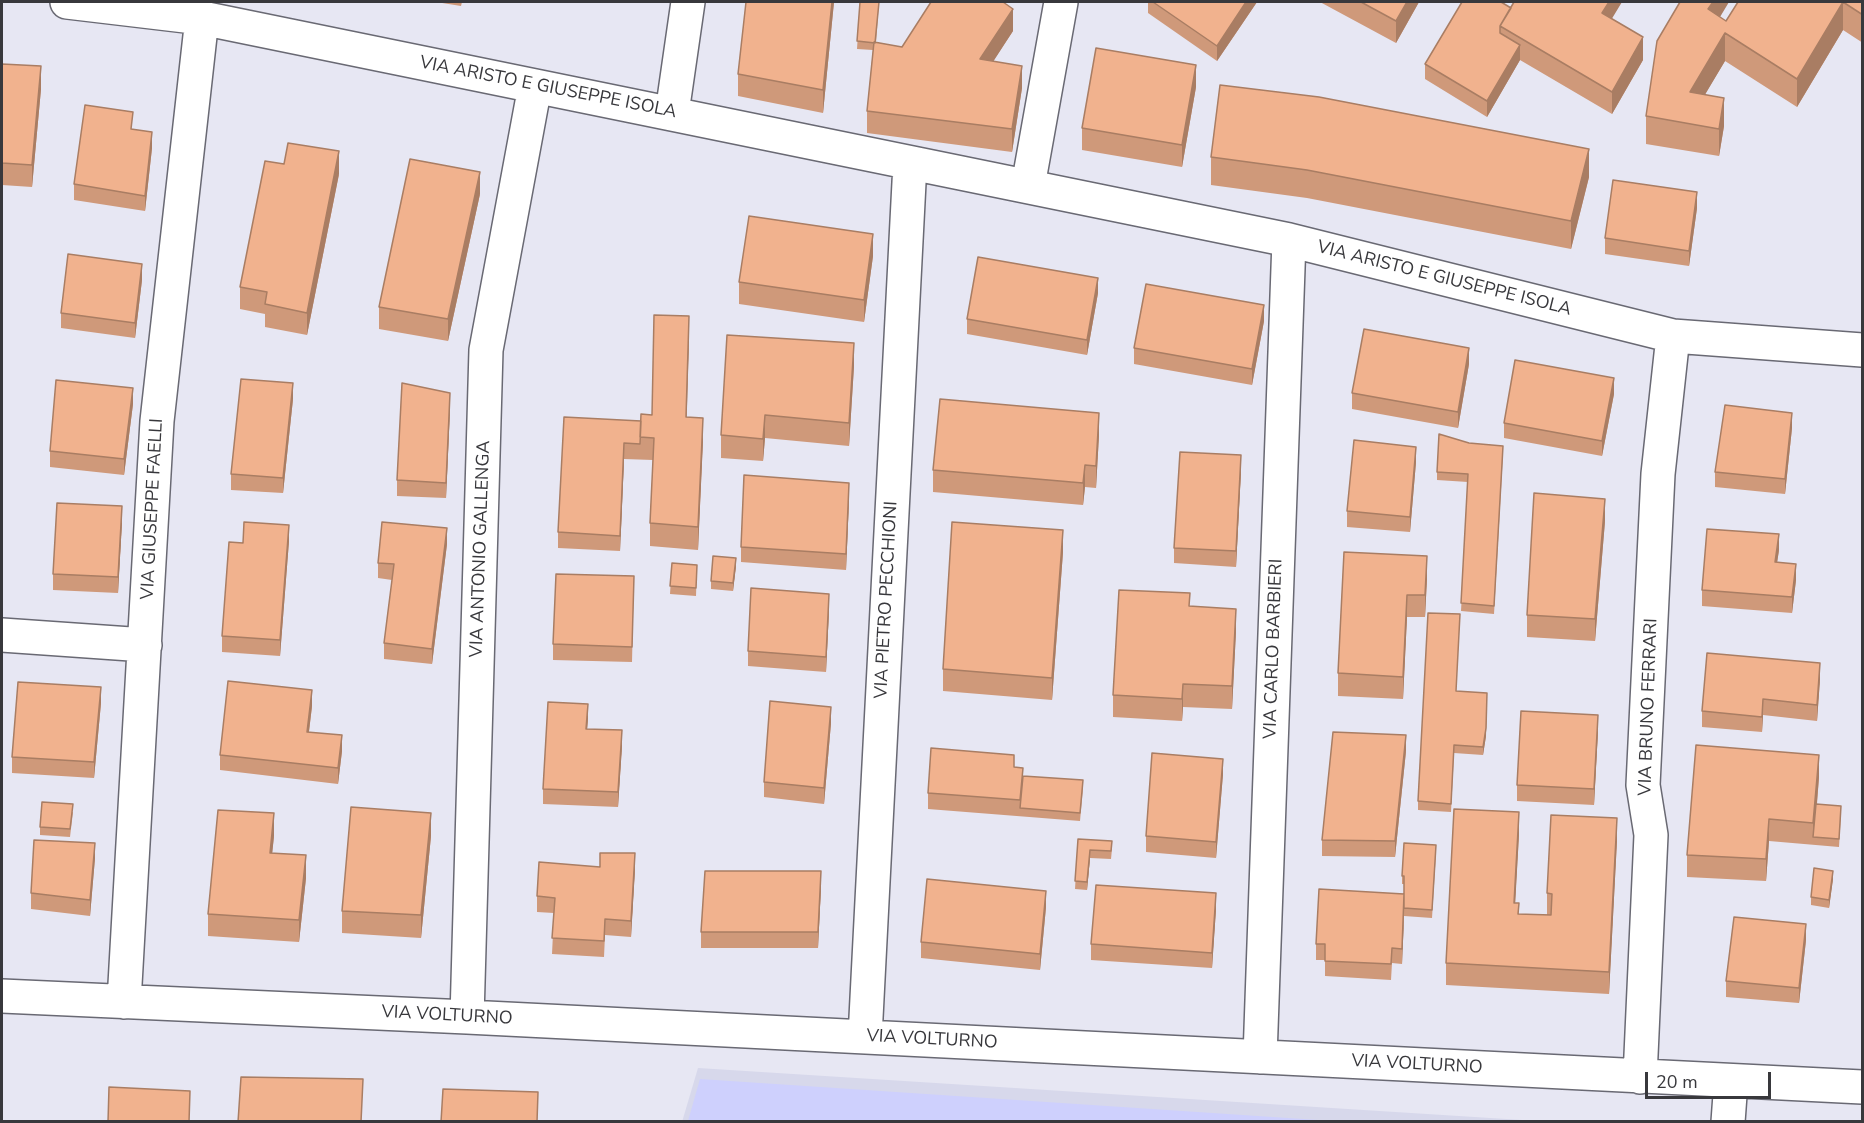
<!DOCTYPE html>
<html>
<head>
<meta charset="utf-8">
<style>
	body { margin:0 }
	#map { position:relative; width:1864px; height:1123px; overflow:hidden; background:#e7e7f3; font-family:"Nunito Sans",sans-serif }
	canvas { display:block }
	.frame { position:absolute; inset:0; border:3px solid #38383c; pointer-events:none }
	.scale { position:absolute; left:1645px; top:1072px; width:126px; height:27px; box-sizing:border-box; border:3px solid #38383c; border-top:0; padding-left:8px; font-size:18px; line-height:21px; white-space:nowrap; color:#38383c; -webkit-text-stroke:4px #fff; paint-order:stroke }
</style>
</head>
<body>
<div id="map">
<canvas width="1864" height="1123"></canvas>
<div class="frame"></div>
<div class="scale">20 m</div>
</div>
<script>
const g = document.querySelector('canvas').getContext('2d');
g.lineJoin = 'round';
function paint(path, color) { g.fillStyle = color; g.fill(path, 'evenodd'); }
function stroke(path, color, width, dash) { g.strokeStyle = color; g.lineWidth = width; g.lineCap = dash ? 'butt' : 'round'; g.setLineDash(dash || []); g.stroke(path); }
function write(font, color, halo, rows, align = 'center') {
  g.font = font + ' "Nunito Sans",sans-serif'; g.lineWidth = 6; g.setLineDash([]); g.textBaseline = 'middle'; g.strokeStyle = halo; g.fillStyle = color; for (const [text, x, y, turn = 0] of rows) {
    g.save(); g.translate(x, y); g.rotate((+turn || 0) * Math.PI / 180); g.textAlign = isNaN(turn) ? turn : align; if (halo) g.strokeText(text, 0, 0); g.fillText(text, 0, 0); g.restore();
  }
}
const built = new Path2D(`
	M698,1068L1538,1121L682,1122Z`);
const green = new Path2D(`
	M700,1079L1333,1121H688Z`);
const minor = new Path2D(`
	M67,2L202,18L1289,240L1673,336L1862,350
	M672,113L688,2
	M1028,186L1061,2
	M2,635L145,645
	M2,996L467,1017L1862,1087
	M124,1002L157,421L202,18
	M467,1017L486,350L535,86
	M865,1037L910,163
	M1260,1057L1289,240
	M1640,1077L1651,835L1643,785L1658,474L1673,336
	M1728,1122L1731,1081`);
const wall = new Path2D(`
	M436,2H462L461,6Z
	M746,2H834L823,113L738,96V74Z
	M860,2H879L876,43L902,47L1013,31L993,61L1022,88L1012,152L867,133V111L873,50L857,49Z
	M1148,2H1257L1217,61L1148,13Z
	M1320,2H1419L1396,43Z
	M1738,2H1863V43L1843,30L1797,107L1725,61L1705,94L1724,126L1719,156L1646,144V116L1720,17L1726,21Z
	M1511,8L1612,19L1643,60L1612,114L1520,60L1487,117L1425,79V64Z
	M2,64L41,89L32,187L2,185Z
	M1196,87L1182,167L1082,150V128Z
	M133,129L152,148L145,211L74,200V184Z
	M1211,157L1589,177L1571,249L1307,198L1211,185Z
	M339,174L307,335L265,327V314L240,309V287Z
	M480,194L448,341L379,329V307Z
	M1697,208L1689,266L1605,254V238Z
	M873,256L864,322L739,304V282Z
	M142,280L135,338L61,328V313Z
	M1098,293L1087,355L967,334V319Z
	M1264,321L1252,385L1134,364V348Z
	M689,338L686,417L703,440L698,550L650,546V523L653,460L624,459L620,551L558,548V532L641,421L652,415Z
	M1469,364L1458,428L1352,409V393Z
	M854,366L849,446L765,438L763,461L721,458V435Z
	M1614,394L1602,456L1504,438V423Z
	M293,399L283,493L231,490V474Z
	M133,404L124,475L50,467V451Z
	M450,409L446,498L397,496V480Z
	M1792,428L1785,494L1715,487V472Z
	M1099,435L1096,488L1085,487L1083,505L933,492V470Z
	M1503,454L1494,614L1461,611L1468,482L1437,480V472Z
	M1416,462L1410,532L1347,527V511Z
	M1241,471L1236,567L1174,563V548Z
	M849,499L846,570L741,562V547Z
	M1605,521L1595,641L1527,637V615Z
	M122,522L118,593L53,590V574Z
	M289,541L280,656L222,652V636L243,543Z
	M447,544L432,664L384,659V643L392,580L378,578V563Z
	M1779,550L1777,562L1796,580L1792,613L1702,606V590Z
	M1063,552L1052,700L943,691V669Z
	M1344,552L1427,578L1425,617H1407L1403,699L1338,696V673Z
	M672,563L697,565L696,596L670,594Z
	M736,566L733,591L711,589V581Z
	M634,576L632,662L553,660V644Z
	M1190,606L1236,631L1232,709L1183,707L1182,721L1113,717V695Z
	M829,610L826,672L748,666V651Z
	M1820,679L1817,721L1763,715L1762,732L1702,727V711Z
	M1457,691L1486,736L1483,755L1454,753L1451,812L1418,810V801Z
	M101,703L94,778L12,773V757Z
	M312,706L309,732L342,751L338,784L220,770V755Z
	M588,719L587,729L622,746L618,807L543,804V789Z
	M831,723L824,804L764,797V782Z
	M1598,731L1594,805L1517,801V785Z
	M1406,751L1395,857L1322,856V840Z
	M1014,767L1023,776L1083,788L1080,821L928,809V793Z
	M1223,774L1216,858L1146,852V836Z
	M1819,777L1817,804L1841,814L1839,847L1769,841L1766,881L1687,877V855Z
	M73,812L70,837L40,835V827Z
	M1519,834L1515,903L1519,914L1547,915V893L1617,840L1609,994L1446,985V963Z
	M274,836L272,853L306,878L299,942L208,936V914Z
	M431,836L421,938L342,933V911Z
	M1078,839L1112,849L1111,859L1090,858L1087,890L1075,889Z
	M1436,853L1432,918L1404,916L1402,964L1392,963L1391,980L1325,976V960H1316V944L1404,894V884H1402V876Z
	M95,858L90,916L31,909V893Z
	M635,869L631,937L605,935L604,957L552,954L554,913L537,912V896Z
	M1833,879L1829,908L1811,905V897Z
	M821,887L818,948H701V932Z
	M1046,907L1040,970L921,958V942Z
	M1216,909L1212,968L1091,960V944Z
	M1806,940L1799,1003L1726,997V981Z`);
const shadedWall = new Path2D(`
	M832,2H834L823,113V90Z
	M1246,2H1257L1217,61V46Z
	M1407,2H1419L1396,43V21Z
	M1609,2H1622L1602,35V13Z
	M1713,2H1729L1708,37V9Z
	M1843,2V30L1797,107V79Z
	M1013,9V31L980,82V59Z
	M1725,33V61L1690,120V92Z
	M1643,37V60L1612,114V92Z
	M1520,45V60L1487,117V101Z
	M1196,65V87L1182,167V145Z
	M41,66V89L32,187V165Z
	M1022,66V88L1012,152V129Z
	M1724,98V126L1719,156V129Z
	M152,132V148L145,211V196Z
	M1589,149V177L1571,249V221Z
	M339,151V174L307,335V313Z
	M480,172V194L448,341V319Z
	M1697,192V208L1689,266V251Z
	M873,234V256L864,322V300Z
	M142,264V280L135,338V323Z
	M1098,278V293L1087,355V340Z
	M1264,305V321L1252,385V369Z
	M689,316V338L686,440V417Z
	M854,343V366L849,446V423Z
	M1469,348V364L1458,428V412Z
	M1614,378V394L1602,456V441Z
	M293,383V399L283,493V478Z
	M133,388V404L124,475V459Z
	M450,393V409L446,498V483Z
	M1099,413V435L1096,488V466Z
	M1792,413V428L1785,494V479Z
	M765,415V438L763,461V439Z
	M703,418V440L698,550V527Z
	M624,443V459L620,551V536Z
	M1416,447V462L1410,532V517Z
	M1241,455V471L1236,567V551Z
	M1085,465V487L1083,505V483Z
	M849,483V499L846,570V554Z
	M1605,499V521L1595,641V619Z
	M122,506V522L118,593V577Z
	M289,525V541L280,656V640Z
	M447,528V544L432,664V649Z
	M1063,530V552L1052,700V678Z
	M1779,534V550L1775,577V562Z
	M1427,556V578L1425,617V595Z
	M736,558V566L733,591V583Z
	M1796,564V580L1792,613V597Z
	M829,594V610L826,672V657Z
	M1407,595V617L1403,699V677Z
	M1236,609V631L1232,709V686Z
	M1820,663V679L1817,721V705Z
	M1183,684V707L1182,721V699Z
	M101,687V703L94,778V762Z
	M312,690V706L307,747V732Z
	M1487,693L1486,736L1483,755V747Z
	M1763,699V715L1762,732V717Z
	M588,704V719L586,744V729Z
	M831,707V723L824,804V788Z
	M1598,715V731L1594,805V789Z
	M622,730V746L618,807V792Z
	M342,735V751L338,784V768Z
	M1406,735V751L1395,857V841Z
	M1819,755V777L1814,837L1813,823Z
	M1223,759V774L1216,858V842Z
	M1519,812V834L1514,925V903Z
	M274,813V836L270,875V853Z
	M431,813V836L421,938V915Z
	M1617,818V840L1609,994V972Z
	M1769,819V841L1766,881V859Z
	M95,843V858L90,916V900Z
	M1090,850V858L1087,890V882Z
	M635,853V869L631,937V921Z
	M306,855V878L299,942V920Z
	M821,871V887L818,948V932Z
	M1833,871V879L1829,908V900Z
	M1046,891V907L1040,970V954Z
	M1216,893V909L1212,968V953Z
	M1404,908V916L1402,964V949Z
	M1806,924V940L1799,1003V988Z`);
const building = new Path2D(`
	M746,2H832L823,90L738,74Z
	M860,2H879L875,43L857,41Z
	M931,2H1003L1013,9L980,59L1022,66L1012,129L867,111L874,42L902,47Z
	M1153,2H1246L1217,46Z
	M1361,2H1407L1396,21Z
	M1462,2H1501L1511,8L1500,26V33L1520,45L1487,101L1425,64Z
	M1514,2H1609L1602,13L1643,37L1612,92L1500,26Z
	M1680,2H1713L1708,9L1726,21L1738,2H1863V15L1843,2L1797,79L1725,33L1690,92L1724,98L1719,129L1646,116L1657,41Z
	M1096,48L1196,65L1182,145L1082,128Z
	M2,64L41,66L32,165L2,163Z
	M1220,85L1319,97L1589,149L1571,221L1307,170L1211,157Z
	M85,105L133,112L131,129L152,132L145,196L74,184Z
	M288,143L339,151L307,313L265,304L267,292L240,287L265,161L284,164Z
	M410,159L480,172L448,319L379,307Z
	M1613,180L1697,192L1689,251L1605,238Z
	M749,216L873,234L864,300L739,282Z
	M68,254L142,264L135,323L61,313Z
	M978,257L1098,278L1087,340L967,319Z
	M1146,284L1264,305L1252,369L1134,348Z
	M654,315L689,316L686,417L703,418L698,527L650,523L654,438L640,437L641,414L652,415Z
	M1364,329L1469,348L1458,412L1352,393Z
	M727,335L854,343L849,423L765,415L763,439L721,435Z
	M1515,360L1614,378L1602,441L1504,423Z
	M241,379L293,383L283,478L231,474Z
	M56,380L133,388L124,459L50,451Z
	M402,383L450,393L446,483L397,480Z
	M940,399L1099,413L1096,466L1085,465L1083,483L933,470Z
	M1725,405L1792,413L1785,479L1715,472Z
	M564,417L641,421L640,444L624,443L620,536L558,532Z
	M1439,434L1469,443L1503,446L1494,606L1461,603L1468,474L1437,472Z
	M1354,440L1416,447L1410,517L1347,511Z
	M1180,452L1241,455L1236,551L1174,548Z
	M744,475L849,483L846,554L741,547Z
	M1534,493L1605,499L1595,619L1527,615Z
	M57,503L122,506L118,577L53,574Z
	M244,522L289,525L280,640L222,636L229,542L243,543Z
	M382,522L447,528L432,649L384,643L394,564L378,563Z
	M952,522L1063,530L1052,678L943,669Z
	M1707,529L1779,534L1775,562L1796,564L1792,597L1702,590Z
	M1344,552L1427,556L1425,595H1407L1403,677L1338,673Z
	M713,556L736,558L733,583L711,581Z
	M672,563L697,565L696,588L670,586Z
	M556,574L634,576L632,647L553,644Z
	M751,588L829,594L826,657L748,651Z
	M1119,590L1190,593L1189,606L1236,609L1232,686L1183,684L1182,699L1113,695Z
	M1428,613L1460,614L1456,691L1487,693L1486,728L1483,747L1454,745L1451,804L1418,801Z
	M1707,653L1820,663L1817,705L1763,699L1762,717L1702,711Z
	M228,681L312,690L307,732L342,735L338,768L220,755Z
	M18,682L101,687L94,762L12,757Z
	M770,701L831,707L824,788L764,782Z
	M548,702L588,704L586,729L622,730L618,792L543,789Z
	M1521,711L1598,715L1594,789L1517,785Z
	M1333,732L1406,735L1395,841L1322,840Z
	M1696,745L1819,755L1813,823L1769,819L1766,859L1687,855Z
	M931,748L1014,755V767L1023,768L1020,800L928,793Z
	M1152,753L1223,759L1216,842L1146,836Z
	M1023,776L1083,780L1080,813L1020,808Z
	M42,802L73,804L70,829L40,827Z
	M1816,804L1841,806L1839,839L1813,837Z
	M351,807L431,813L421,915L342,911Z
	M1454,809L1519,812L1514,903H1519L1518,914L1551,915L1552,894L1547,893L1551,815L1617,818L1609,972L1446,963Z
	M218,810L274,813L270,853L306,855L299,920L208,914Z
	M1078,839L1112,841L1111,851L1090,850L1087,882L1075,881Z
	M34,840L95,843L90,900L31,893Z
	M1404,843L1436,845L1432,910L1404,908V876H1402Z
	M600,853H635L631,921L605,919L604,941L552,938L555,898L537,896L539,862L600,867Z
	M1814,868L1833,871L1829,900L1811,897Z
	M705,871H821L818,932H701Z
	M927,879L1046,891L1040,954L921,942Z
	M1096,885L1216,893L1212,953L1091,944Z
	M1319,889L1404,894L1402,949L1392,948L1391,964L1325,961V944H1316Z
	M1734,917L1806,924L1799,988L1726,981Z
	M241,1077L363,1079L361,1122H238Z
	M109,1087L190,1091L189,1122H108Z
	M443,1089L538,1092L537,1122H441Z`);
const streetNames = [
	["VIA ARISTO E GIUSEPPE ISOLA",548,88,11],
	["VIA ARISTO E GIUSEPPE ISOLA",1444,279,14],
	["VIA GIUSEPPE FAELLI",153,509,-87],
	["VIA ANTONIO GALLENGA",481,549,-88],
	["VIA PIETRO PECCHIONI",887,600,-87],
	["VIA CARLO BARBIERI",1274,649,-88],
	["VIA BRUNO FERRARI",1649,707,-88],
	["VIA VOLTURNO",447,1016,3],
	["VIA VOLTURNO",932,1040,3],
	["VIA VOLTURNO",1417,1065,3]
];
paint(built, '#d7d8eb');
paint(green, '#ced0fd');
stroke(minor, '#696973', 36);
stroke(minor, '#fff', 33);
paint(wall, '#cf997a');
paint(shadedWall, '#a97d63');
paint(building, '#f1b28e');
stroke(building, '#a97d63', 1.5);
write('18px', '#38383c', '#fff', streetNames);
</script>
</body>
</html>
